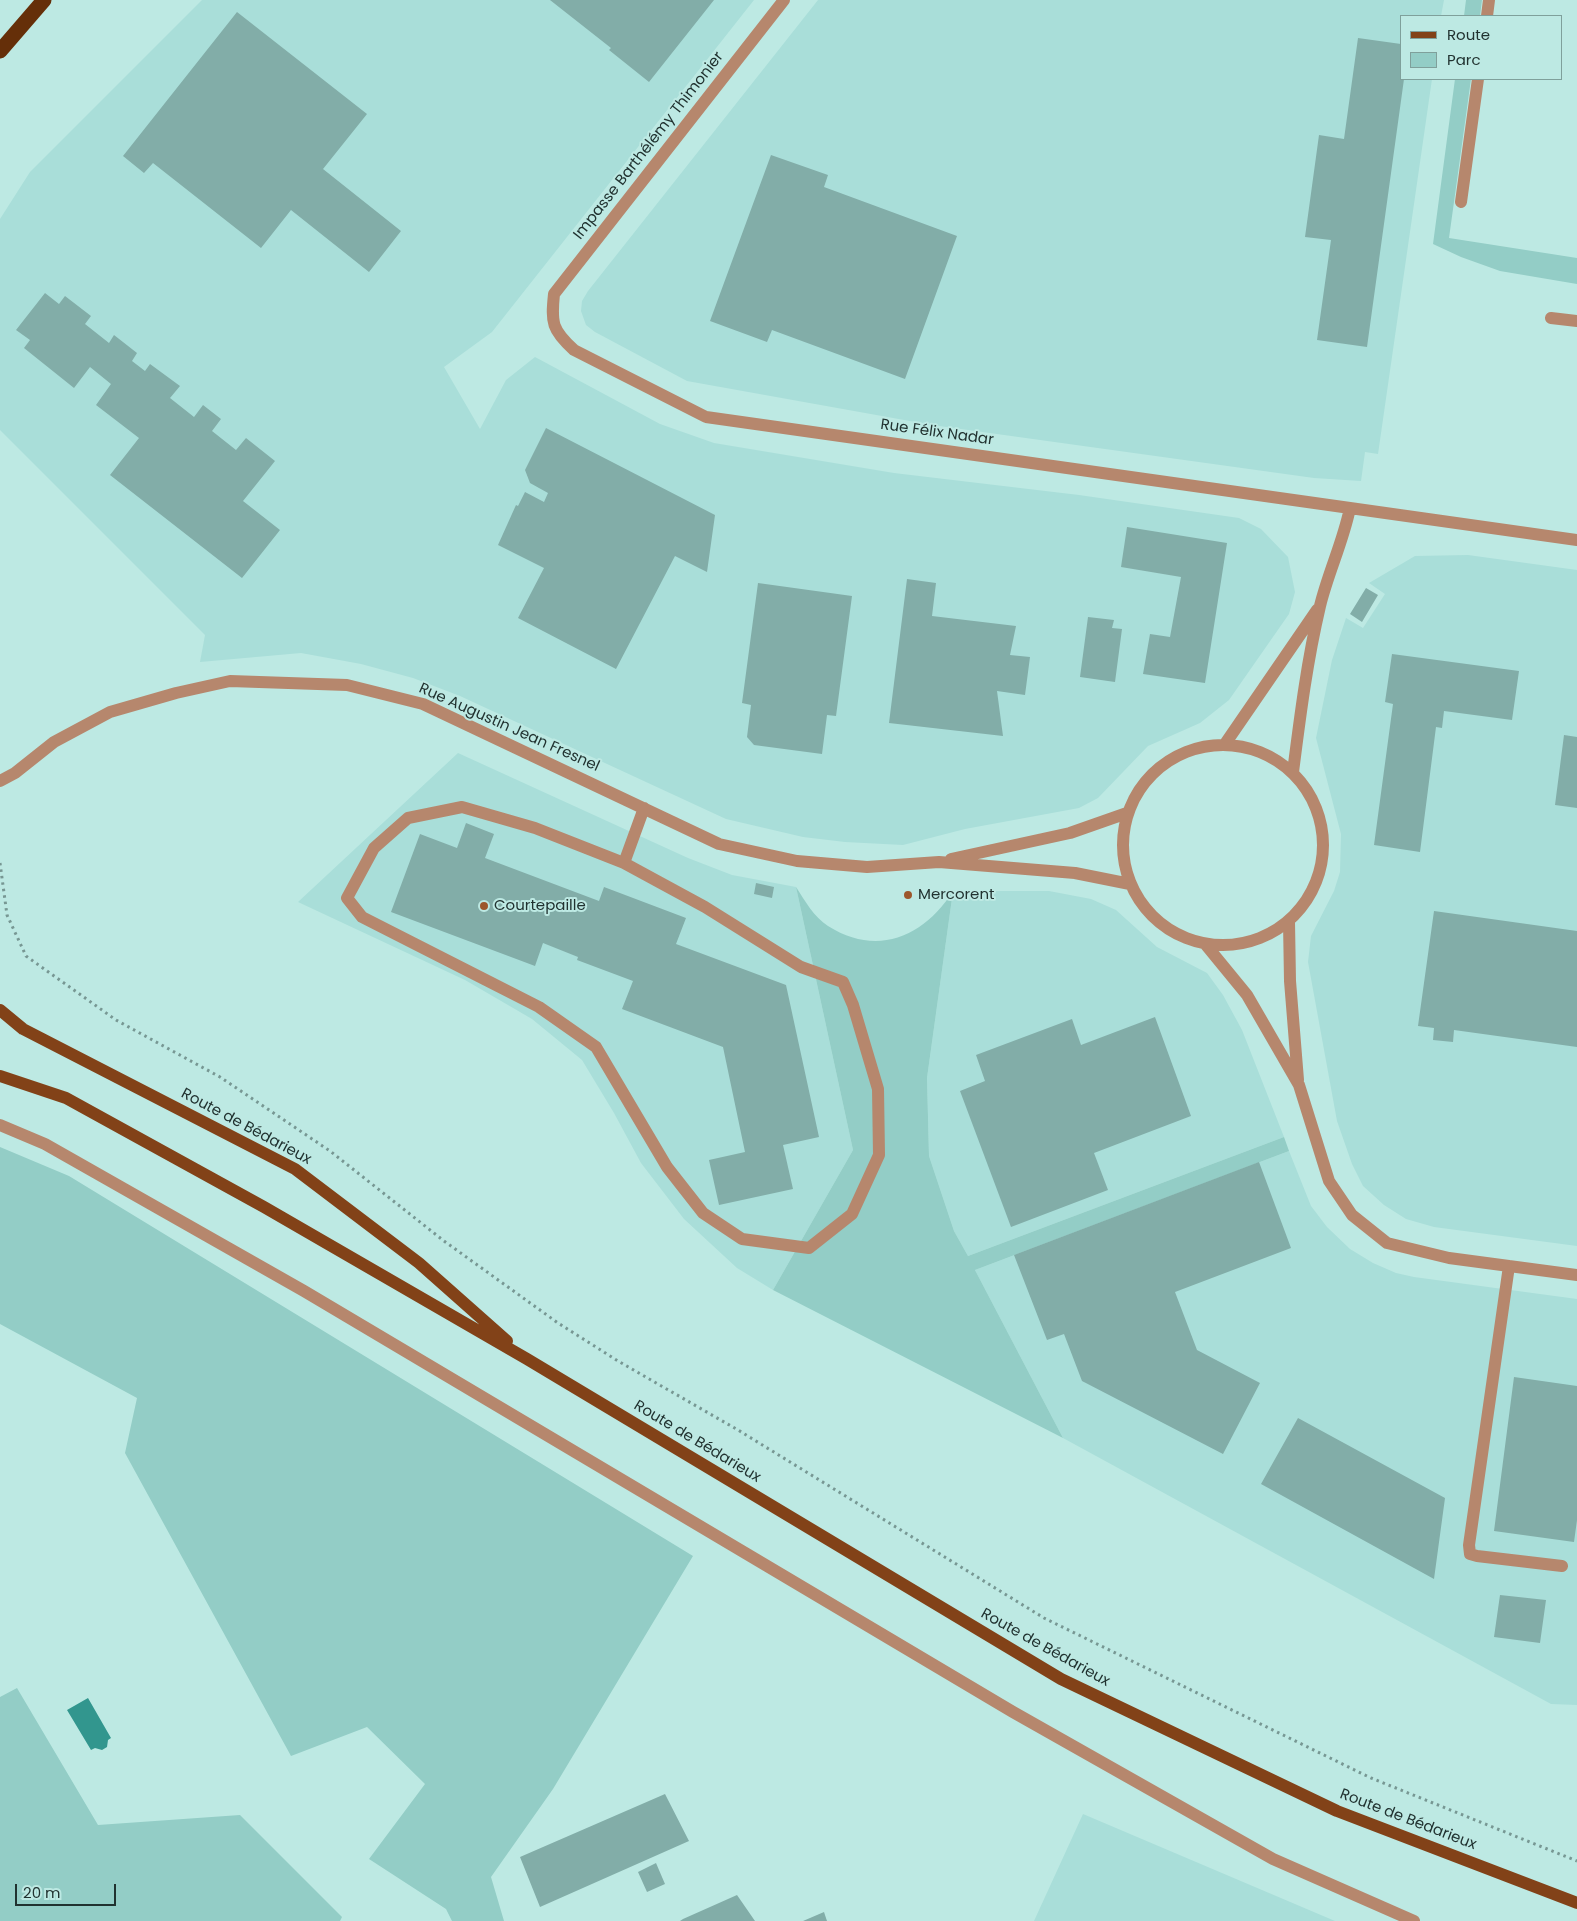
<!DOCTYPE html>
<html>
<head>
<meta charset="utf-8">
<style>
	body { margin:0 }
	#map { position:relative; width:1577px; height:1921px; overflow:hidden; background:#bde9e3; font-family:Poppins,sans-serif }
	canvas { display:block }
	.legend { position:absolute; left:1400px; top:15px; width:162px; height:65px; box-sizing:border-box; background:#bde9e3; border:1px solid #7fa09b; margin:0; padding:6px 9px; list-style:none; font-size:15px; color:#213230 }
	.legend li { display:flex; align-items:center; gap:10px; height:25px }
	.legend b { width:25px; border:1px solid #7fa09b }
	.scale { position:absolute; left:15px; top:1884px; width:101px; height:22px; box-sizing:border-box; border:2px solid #213230; border-top:0; padding-left:6px; font-size:15px; line-height:18px; white-space:nowrap; color:#213230; -webkit-text-stroke:4px #bde9e3; paint-order:stroke }
</style>
</head>
<body>
<div id="map">
<canvas width="1577" height="1921"></canvas>
<ul class="legend">
<li><b style="height:6px;background:#824218"></b>Route</li>
<li><b style="height:14px;background:#93cdc6"></b>Parc</li>
</ul>
<div class="scale">20 m</div>
</div>
<script>
const g = document.querySelector('canvas').getContext('2d');
g.lineJoin = 'round';
function paint(path, color) { g.fillStyle = color; g.fill(path, 'evenodd'); }
function stroke(path, color, width, dash) { g.strokeStyle = color; g.lineWidth = width; g.lineCap = dash ? 'butt' : 'round'; g.setLineDash(dash || []); g.stroke(path); }
function write(font, color, halo, rows, align = 'center') {
  g.font = font + ' Poppins,sans-serif'; g.lineWidth = 4; g.setLineDash([]); g.textBaseline = 'middle'; g.strokeStyle = halo; g.fillStyle = color; for (const [text, x, y, turn = 0] of rows) {
    g.save(); g.translate(x, y); g.rotate((+turn || 0) * Math.PI / 180); g.textAlign = isNaN(turn) ? turn : align; if (halo) g.strokeText(text, 0, 0); g.fillText(text, 0, 0); g.restore();
  }
}
const built = new Path2D(`
	M202,0H754L492,332L444,367L480,429L506,380L535,357L660,424L714,443L894,473L1079,495L1239,518L1261,529L1288,557L1295,592L1289,614L1229,700L1200,723L1148,746L1098,798L1079,808L965,829L903,845L845,842L803,837L726,819L460,696L413,678L361,664L301,653L200,662L205,635L0,430V219L30,172Z
	M818,0H1444L1441,16H1401V79H1432L1378,454L1365,452L1361,481L1314,478L932,425L687,381L595,332L586,325L581,311L582,301L588,291Z
	M1468,555L1577,570V1246L1434,1227L1406,1219L1384,1205L1363,1186L1352,1164L1337,1121L1308,962L1311,936L1334,891L1340,872L1341,834L1316,738L1332,660L1346,618L1363,628L1385,594L1369,583L1415,556Z
	M458,753L688,858L732,875L796,887L853,1150L773,1290L737,1268L684,1219L641,1163L614,1113L582,1060L532,1019L465,980L298,902Z
	M953,891H1049L1091,899L1116,910L1157,947L1207,973L1223,995L1242,1030L1284,1137L968,1256L954,1231L929,1156L927,1078Z
	M1289,1151L1311,1206L1327,1227L1350,1249L1373,1263L1396,1273L1414,1277L1577,1299V1705L1551,1704L1063,1438L975,1270Z
	M1083,1814L1335,1921H1034Z`);
const green = new Path2D(`
	M1466,0H1482L1480,16H1464Z
	M1455,79H1471L1449,238L1577,258V284L1500,271L1461,257L1433,244Z
	M796,887C805,901 814,917 828,926C877,957 924,937 953,891L927,1078L929,1156L954,1231L968,1256L1284,1137L1289,1151L975,1270L1063,1438L773,1290L853,1150Z
	M0,1147L69,1176L693,1556L553,1789L491,1877L504,1921H452L446,1909L369,1859L425,1784L367,1727L291,1756L125,1453L137,1398L0,1324Z
	M17,1688L98,1825L240,1815L342,1917L340,1921H0V1697Z`);
const water = new Path2D(`
	M88,1698L111,1738L108,1740L107,1747L102,1750L95,1748L91,1750L67,1710Z`);
const building = new Path2D(`
	M550,0H714L649,82L609,50L611,48Z
	M237,12L367,114L323,169L401,231L369,272L291,210L261,248L153,163L144,173L123,156Z
	M1358,38L1401,44V79H1404L1367,347L1317,340L1331,240L1305,237L1319,135L1344,139Z
	M771,155L828,175L824,187L957,236L905,379L772,330L767,342L710,321Z
	M45,293L59,304L65,296L91,316L85,324L109,343L114,335L137,353L132,361L145,371L150,364L180,386L170,398L194,417L203,405L221,419L212,431L236,450L246,438L275,461L243,501L280,530L242,578L110,475L139,438L96,405L111,384L90,367L74,388L24,348L30,340L16,330Z
	M546,428L715,515L707,572L675,556L616,669L518,618L544,568L498,545L516,505L518,506L525,492L544,502L548,493L530,483L525,470Z
	M1127,527L1227,543L1205,683L1143,674L1150,634L1170,637L1181,577L1121,567Z
	M907,579L936,583L932,616L1016,626L1010,655L1030,657L1025,695L997,691L1003,736L889,723Z
	M758,583L852,596L836,716L827,715L822,754L754,745L747,737L751,705L742,703Z
	M1366,588L1378,595L1362,622L1350,614Z
	M1088,617L1114,620L1112,628L1122,629L1115,682L1080,677Z
	M1392,654L1519,671L1512,720L1444,711L1442,728L1436,727L1420,852L1374,845L1393,704L1385,702Z
	M1564,735L1577,737V808L1555,805Z
	M466,823L494,834L485,858L599,901L604,887L686,918L676,944L786,985L819,1137L783,1145L793,1189L719,1205L709,1160L745,1152L723,1047L622,1009L633,981L577,960L578,957L543,943L535,966L391,912L420,834L457,848Z
	M756,883L774,887L772,898L754,894Z
	M1434,911L1577,931V1047L1454,1030L1453,1042L1433,1040L1434,1028L1418,1026Z
	M1155,1017L1191,1116L1094,1153L1108,1190L1011,1227L960,1091L985,1081L976,1055L1072,1019L1081,1045Z
	M1259,1162L1291,1248L1175,1292L1197,1350L1260,1383L1223,1454L1082,1381L1064,1334L1047,1340L1014,1255Z
	M1514,1377L1577,1386V1520L1574,1542L1494,1531Z
	M1298,1418L1445,1498L1434,1579L1261,1484Z
	M1500,1595L1546,1600L1540,1643L1494,1637Z
	M665,1794L689,1841L540,1907L520,1857Z
	M656,1863L665,1884L647,1892L638,1872Z
	M737,1895L755,1921H680L683,1919Z
	M824,1912L827,1921H803Z`);
const path = new Path2D(`
	M0,863L7,915L26,956L116,1020L220,1077L330,1151L444,1241L558,1323L618,1361L738,1430L1044,1618L1371,1778L1577,1861`);
const minor = new Path2D(`
	M784,0L554,294C551,323 552,330 574,350L706,417L1350,508
	M1487,16L1489,0
	M1461,202L1478,79
	M1551,318L1577,321
	M1225,744L1317,610
	M1123 845a100 100 0 1 1 200 0a100 100 0 1 1-200 0Z
	M1293,772C1300,717 1307,661 1320,606C1328,573 1343,542 1350,508L1577,540
	M0,781L15,773L54,742L110,712L176,693L230,681L347,685L423,704L719,844L797,861L867,867L939,862L1075,873L1130,884
	M951,859L1070,833L1127,813
	M624,863L535,828L462,807L408,818L374,848L347,898L362,917L539,1007L596,1047L667,1167L703,1213L742,1239L809,1248L852,1214L879,1155L878,1089L853,1005L843,982L801,967L705,907L624,863L644,808
	M1289,922L1290,981L1298,1080
	M1206,945L1247,995L1299,1085L1329,1181L1352,1215L1387,1243L1449,1258L1577,1275
	M0,1125L45,1144L304,1291L1013,1712L1273,1859L1414,1921
	M1509,1266L1469,1545L1470,1554L1477,1556L1562,1566`);
const major = new Path2D(`
	M0,1010L23,1029L295,1169L419,1263L507,1341
	M0,1076L66,1098L264,1207L527,1359L1061,1679L1337,1811L1577,1903`);
const highway = new Path2D(`
	M0,51L44,0`);
const markers = [
	[908,895,5,"#9c572c"],
	[484,906,5,"#9c572c"]
];
const streetNames = [
	["Impasse Barthélémy Thimonier",649,146,-52],
	["Rue Félix Nadar",937,433,8],
	["Rue Augustin Jean Fresnel",509,728,24],
	["Route de Bédarieux",246,1127,28],
	["Route de Bédarieux",697,1442,31],
	["Route de Bédarieux",1045,1648,29],
	["Route de Bédarieux",1408,1820,21]
];
const poiNames = [
	["Mercorent",918,895],
	["Courtepaille",494,906]
];
paint(built, '#a9ded9');
paint(green, '#93cdc6');
paint(water, '#32968e');
paint(building, '#82ada8');
stroke(path, '#779793', 3, [2.5, 4]);
stroke(minor, '#b6876d', 12);
stroke(major, '#824218', 12);
stroke(highway, '#652f09', 15);
for (const [x, y, r, color] of markers) { const dot = new Path2D(); dot.arc(x, y, r, 0, 2 * Math.PI); g.fillStyle = color; g.fill(dot); stroke(dot, '#bde9e3', 2); }
write('15px', '#213230', '#bde9e3', streetNames);
write('15px', '#213230', '#bde9e3', poiNames, 'left');
</script>
</body>
</html>
